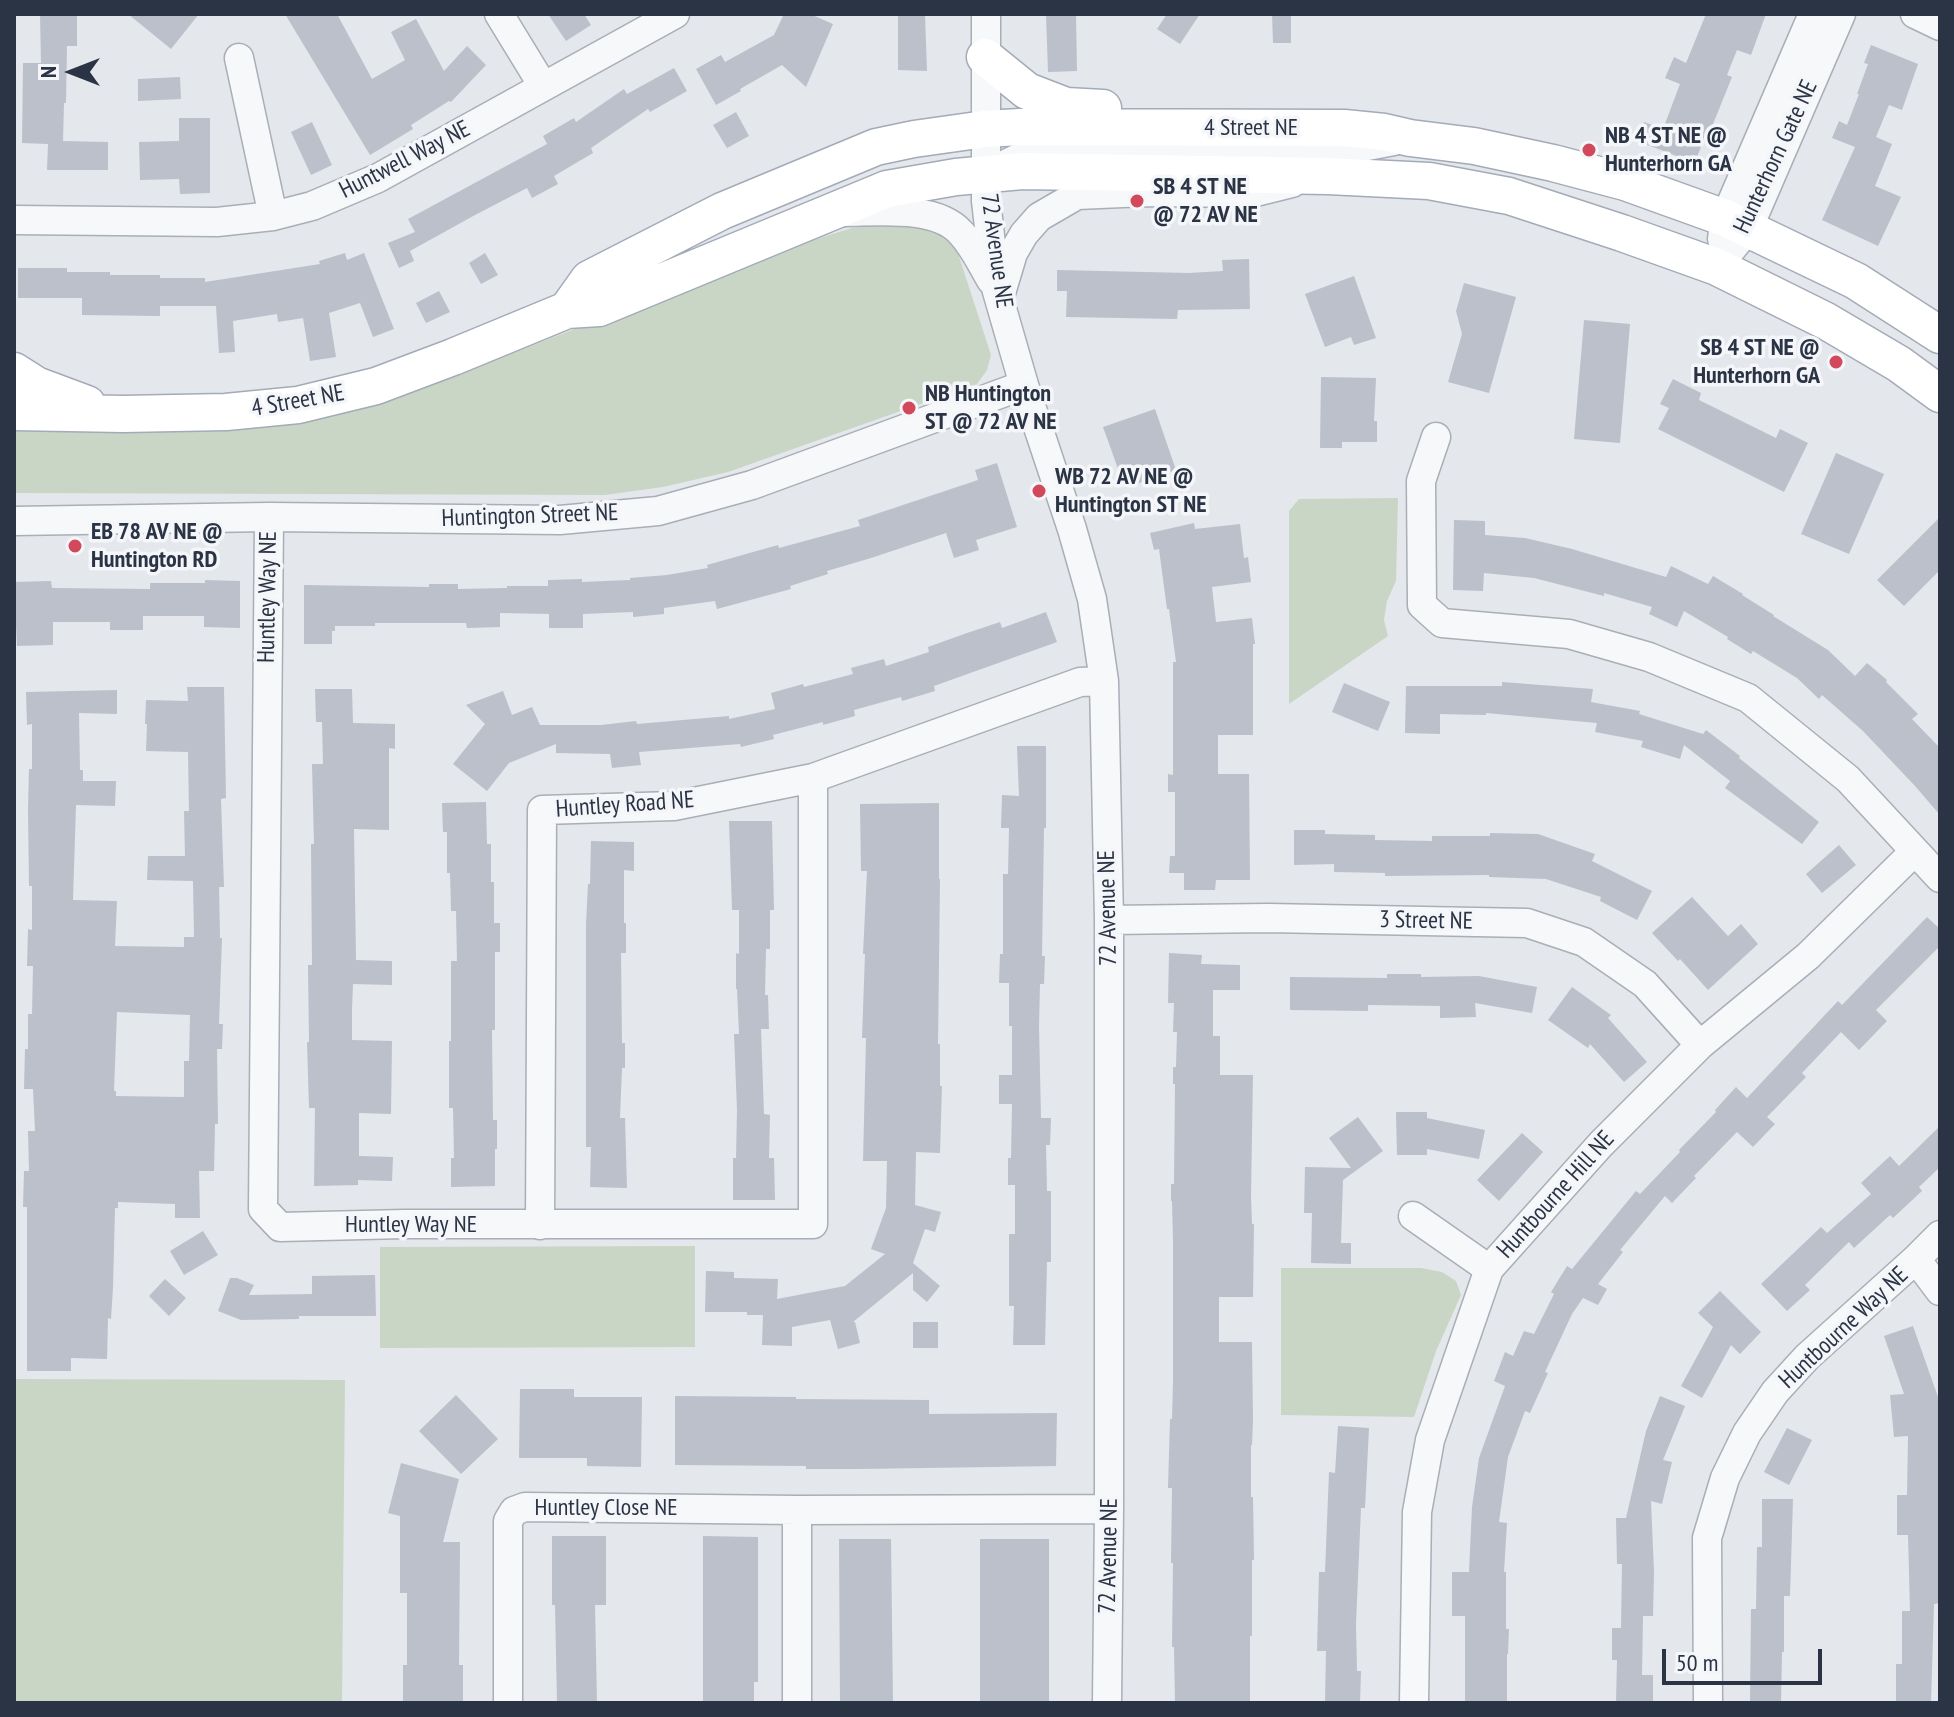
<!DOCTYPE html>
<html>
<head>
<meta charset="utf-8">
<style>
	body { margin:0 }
	#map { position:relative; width:1954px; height:1717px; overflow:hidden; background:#e4e7ec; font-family:"PT Sans Narrow",sans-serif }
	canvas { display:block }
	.frame { position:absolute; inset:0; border:16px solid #2b3445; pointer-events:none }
	.north { position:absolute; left:32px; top:32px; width:80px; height:80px; -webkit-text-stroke:6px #f4f6f9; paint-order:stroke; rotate:270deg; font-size:22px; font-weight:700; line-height:32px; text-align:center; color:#2b3445 }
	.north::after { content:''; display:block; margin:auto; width:28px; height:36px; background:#2b3445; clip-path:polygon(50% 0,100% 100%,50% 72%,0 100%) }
	.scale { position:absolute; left:1662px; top:1649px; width:160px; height:36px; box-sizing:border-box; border:4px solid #2b3445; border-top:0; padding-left:10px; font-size:24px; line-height:28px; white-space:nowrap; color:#2b3445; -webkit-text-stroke:6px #f4f6f9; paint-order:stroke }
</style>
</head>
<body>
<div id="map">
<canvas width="1954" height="1717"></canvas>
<div class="frame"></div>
<div class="north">N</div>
<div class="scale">50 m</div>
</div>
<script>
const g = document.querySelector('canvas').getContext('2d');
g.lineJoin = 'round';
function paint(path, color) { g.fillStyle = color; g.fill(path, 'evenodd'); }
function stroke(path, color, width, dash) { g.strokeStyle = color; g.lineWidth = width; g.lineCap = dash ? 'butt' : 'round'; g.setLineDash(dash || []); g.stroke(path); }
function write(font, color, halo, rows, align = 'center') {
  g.font = font + ' "PT Sans Narrow",sans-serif'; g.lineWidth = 7; g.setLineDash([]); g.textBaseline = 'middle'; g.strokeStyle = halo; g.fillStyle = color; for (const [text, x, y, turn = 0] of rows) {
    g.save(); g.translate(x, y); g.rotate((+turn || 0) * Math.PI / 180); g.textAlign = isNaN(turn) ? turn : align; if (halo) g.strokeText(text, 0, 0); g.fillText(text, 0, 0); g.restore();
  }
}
const green = new Path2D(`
	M891,223L929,226L955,244L991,355L987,370L977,384L728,472L663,487L605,495L14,493V427L250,428L335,416L443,380L678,289L800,244L852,228Z
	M1398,498L1396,581L1387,601L1384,620L1388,636L1289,704V511L1299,499Z
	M695,1246V1347L380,1348V1247Z
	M1281,1268H1421L1442,1272L1456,1281L1461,1295L1436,1351L1414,1417L1281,1415Z
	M14,1379L345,1380L342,1703H14Z`);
const building = new Path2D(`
	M40,14H77V46H67L66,103H64L63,141L108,142V170H47L48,144L22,143L23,63H41Z
	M128,14H199L171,49Z
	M285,14H337L372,79L405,60L391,32L416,19L444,71L467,46L486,65L451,102L449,101L411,125L413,129L370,155Z
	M548,14H584L591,25L566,41Z
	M784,14H810L833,24L806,87L782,65L740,89L741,91L716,105L696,69L721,55L725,62L774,35Z
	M898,14H925L927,71L898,70Z
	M1046,14H1076L1077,71L1048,72Z
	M1167,14H1200L1180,44L1157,29Z
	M1272,14H1291V43H1273Z
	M1706,14H1766L1751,55L1737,50L1727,75L1732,77L1709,134L1706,133L1695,163L1637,141L1644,122L1663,129L1680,84L1665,78L1674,57L1686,63Z
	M1871,45L1918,64L1902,110L1889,105L1876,137L1892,144L1875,186L1901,197L1878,246L1822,220L1855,147L1832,138L1839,121L1847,125L1859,94H1857L1868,64L1864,63Z
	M674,68L687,91L650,112L648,109L591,148L593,153L554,176L558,184L532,198L527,188L475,215L410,251L414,261L399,268L388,243L415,232L408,219L547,144L543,136L574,118L576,122L624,89L627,94Z
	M180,77L181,99L138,101V79Z
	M736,112L749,136L727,148L713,125Z
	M179,118H210V193L180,194L179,179L140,180L139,142L179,141Z
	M312,122L332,165L311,175L291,132Z
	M345,253L347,260L364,253L394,329L373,337L360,303L329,313L336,357L310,361L303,318L278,322L277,314L233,321L235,352L219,353L216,306H160V316L82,315V298H18V268H67V272H110V275H160V278H205V282L320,264L319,261Z
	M485,253L498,275L481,284L469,263Z
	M1249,259L1250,309L1178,310L1177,319L1066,317L1067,291H1057V270L1189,273L1223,271L1222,260Z
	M1354,276L1376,338L1354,345L1351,337L1325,347L1305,294Z
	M1464,283L1516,297L1489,393L1448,382L1462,334L1456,311Z
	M439,291L450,312L426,323L416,303Z
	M1584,320L1630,324L1620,443L1574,439Z
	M1321,377L1376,378L1374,421H1377V442H1342V448H1320Z
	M1673,379L1701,393L1699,400L1776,438L1780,429L1808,443L1784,492L1658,429L1669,408L1660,404Z
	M1155,409L1176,470L1125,488L1103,427Z
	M1836,453L1884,474L1849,554L1801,534Z
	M997,463L1017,527L976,540L979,550L954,558L946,533L871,558L827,571L828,574L790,586L791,589L717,609L715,601L664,608V614L633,617V612L583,614V628H549V614L500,613V627L467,628L466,623H375V626H335V631H332V644H304V585L429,587V584H458V589L507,588V586H548V580L582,579V582L630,580V578L667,575L708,568L707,565L778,545L779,548L860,526L858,520L978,480L975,470Z
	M1940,517V570L1904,606L1877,580Z
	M1454,520L1485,521V535L1525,538L1572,549L1666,577L1671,566L1708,584L1713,576L1743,594L1742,595L1774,615L1773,616L1828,650L1855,676L1867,663L1887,680L1886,682L1918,714L1912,719L1940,748V815L1915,786L1863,731L1822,695L1819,699L1797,678L1753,651L1751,654L1727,639L1728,637L1684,611L1677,627L1649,614L1652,607L1604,593V596L1534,578L1484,573L1483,591L1453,590Z
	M1194,523L1195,529L1240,524L1244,558L1248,557L1251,582L1212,587L1216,622L1252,618L1255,644H1253V735H1218V774H1249L1250,880H1216L1215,890H1184V873H1169L1170,856H1175V792H1168V774L1173,775V662H1176L1169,609H1167L1159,549L1154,550L1150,533Z
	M205,580L240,581V628L204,627V616H143V630H110V622H53V645L17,646L14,582L51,581L52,588L150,589V583H205Z
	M1046,612L1057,642L934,686L935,691L902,701L901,697L854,710L855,716L823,725V722L773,735L774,739L741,747L740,744L639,752L641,765L612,768L610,754L556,753V744L509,763L487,791L453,764L485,724L466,705L503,691L512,715L532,707L540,725H601L636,721L637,724L729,716V719L775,709L771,693L803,684L804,687L853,674L851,668L884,659L886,666L929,652L928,647L967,633L1000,622L1002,628Z
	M1502,682L1593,689L1591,702L1640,711L1639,714L1703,734L1706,730L1740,756L1739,758L1819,822L1802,844L1725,788L1730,781L1684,745L1680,759L1641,747L1643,741L1595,732L1597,723L1486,713V715L1440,714V734L1405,733L1406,686H1502Z
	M1344,683L1390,702L1378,731L1332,712Z
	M187,687H224L226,798L221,799L224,887H219L220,938H222L219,1024H223L222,1049H217L218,1124H215L214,1171H199L200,1218H175V1204L118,1202V1208H115L113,1288L111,1319L108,1318L107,1359L71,1358V1371H27V1207H23L24,1171H29L28,1131H35L33,1089H24L25,1049H28V1014H32L33,966H27L28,929L32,930V886H29L28,810L29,769H32V724L27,725L26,692L117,690V714L79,713L80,770H83V781H116L115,806L76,805L73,900L117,901L115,946L184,947V937H194L193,881L147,880L148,856H185L184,811H189L188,752L146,751L147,724H145L146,700L188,701ZM117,1012L190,1015L189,1061H184V1097L116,1096V1091H114Z
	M315,689H352L353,723L395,724V749L389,748V830L354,829L356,960L392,961V985L353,984L352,1009V1040L392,1041L391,1114L359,1113V1156L393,1157L392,1181L358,1180V1185L314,1186L315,1108H309L307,1042H309L308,965H312L311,844H314L312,764H323L322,722H316Z
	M1017,746H1046V828H1044L1042,956H1045L1044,984H1040L1039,1026L1041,1118H1051L1050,1145H1046L1047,1191H1051V1262H1047L1045,1345H1013L1014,1306H1009V1234H1015V1185H1008V1158H1011L1012,1104H999V1075H1012V1026H1009V983H999L1000,954H1003V874H1008L1009,828H1001L1002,795L1019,796Z
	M486,802L487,844H491V882H494V923H500V952H495V1030H492L493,1120H497V1149H495V1186L451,1187V1158H454L453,1108H449V1041H451V961H457L456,911H451L450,873H447V832H443L442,803Z
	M939,803V879H940L938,1044H940V1086H942L940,1153L916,1152L915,1205L941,1212L935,1232L925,1229L913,1263L940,1286L927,1302L913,1290V1273L853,1322H855L860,1343L838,1349L830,1320L792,1327V1346L762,1345L763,1315H747V1312H705L706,1271L734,1272V1278L778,1279L777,1299L845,1286L885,1254L871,1249L886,1208L887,1161H863L866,1038H862L865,954H863L867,871H861L860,804Z
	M729,821H772L774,910H770V949H766L765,995H768L769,1029H761L764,1114L770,1115L769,1158H774L775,1200H733V1158H736L737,1110L734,1034H739L737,989H736V953L739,954V910H732Z
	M1294,830H1325V834L1375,835V840L1432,841V836H1490V833L1538,834L1595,854L1592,861L1652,891L1637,920L1600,901L1601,897L1546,879L1489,877V875L1385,876V873L1334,872V864L1294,865Z
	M591,841L634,842V871L624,870V923H626V953H621L622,1043H625V1068H622L620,1118H625L627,1188L590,1187L591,1147H586V924L588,884H590Z
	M1839,845L1856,865L1822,893L1806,874Z
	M1692,897L1728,936L1741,924L1758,944L1708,990L1680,959L1678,961L1652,933Z
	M1927,917L1940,929V946L1876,1010L1887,1021L1859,1050L1841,1032L1802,1073L1806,1077L1767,1117L1775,1124L1753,1147L1737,1132L1694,1176L1696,1178L1672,1203L1665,1196L1620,1250L1623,1252L1598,1284L1607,1289L1598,1305L1583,1298L1572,1314L1545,1372L1548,1373L1530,1413L1525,1411L1508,1457L1499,1522L1507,1523L1504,1572H1506V1629H1509L1508,1654H1507V1703H1465V1616H1452V1572H1469L1472,1507L1479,1458L1505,1386L1494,1381L1505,1352L1513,1356L1524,1331L1534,1334L1554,1294L1551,1292L1567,1266L1572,1269L1636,1191L1640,1194L1680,1152L1679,1150L1716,1112L1715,1110L1736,1087L1747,1098L1838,1001L1842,1005Z
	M1169,953L1202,955L1201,964L1240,965V990H1213V1036H1220V1075H1253L1251,1195L1252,1224H1254L1253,1297H1219V1342H1252L1253,1420L1252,1445H1251V1497H1253L1254,1560H1252V1636H1250V1703H1175L1174,1647H1172L1173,1563H1171L1172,1488H1168L1170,1419H1172L1173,1381V1240L1172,1201H1171V1184H1174L1175,1084H1173V1067H1176L1177,1032H1173L1174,1003H1168Z
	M1387,974H1421V977L1479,976L1537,987L1532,1013L1475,1003L1476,1017L1440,1018V1006L1368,1005V1011L1290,1010V977L1387,978Z
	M1572,987L1611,1015L1608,1018L1647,1062L1624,1082L1590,1044L1588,1048L1548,1020Z
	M1396,1112H1427V1118L1485,1130L1479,1159L1427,1149V1155H1397Z
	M1358,1117L1383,1151L1343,1180L1341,1243H1351V1264L1311,1263L1312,1213H1304L1305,1167L1351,1168L1329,1138Z
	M1940,1126V1167L1919,1187L1922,1191L1893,1218L1890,1215L1854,1248L1849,1242L1805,1285L1810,1290L1787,1311L1761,1284L1821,1227L1827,1233L1871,1194L1861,1183L1890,1156L1899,1166Z
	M1522,1133L1543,1152L1499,1201L1477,1180Z
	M203,1231L218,1255L184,1275L170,1251Z
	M375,1275L376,1316H299V1319L241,1320L218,1311L230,1278H237L254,1285L249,1295L312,1294V1276Z
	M165,1279L186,1298L169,1316L149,1296Z
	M1720,1291L1761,1332L1740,1354L1731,1345L1702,1398L1681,1386L1713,1327L1698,1313Z
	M913,1322H938V1348H913Z
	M1913,1326L1938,1397L1940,1421L1938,1495L1940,1603L1934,1604L1931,1703H1896V1664H1902V1611H1910L1908,1535H1897V1495H1907L1908,1436L1894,1437L1890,1395L1904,1394L1884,1336Z
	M520,1389H574V1397H642L641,1467L587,1466V1458H519Z
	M456,1395L498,1439L461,1474L419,1431Z
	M675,1396L796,1397V1399L929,1400V1414L1057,1413L1056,1466L860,1469H806V1466L675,1465Z
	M1660,1396L1685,1406L1663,1460L1672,1462L1662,1504L1651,1501L1654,1572L1653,1616H1643L1642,1675H1653V1703H1616L1617,1660H1612V1628H1621L1622,1564H1617L1616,1518H1626L1646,1431Z
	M1338,1426L1369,1428L1365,1508H1361L1356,1624L1357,1671H1361L1360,1703H1325L1326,1651H1317L1319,1572H1325L1329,1472L1335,1473Z
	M1787,1428L1812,1440L1789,1485L1764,1472Z
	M401,1463L459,1479L443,1542H460L459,1665H463V1703H403V1665H407V1593H400V1516L388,1513Z
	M1762,1499H1793L1790,1596H1784V1652H1782L1781,1703H1750L1751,1609H1756L1757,1547H1762Z
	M552,1536H606V1605H595L597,1703H557L555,1605H552Z
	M703,1536L758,1537V1682H754V1703H703Z
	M839,1539H891L893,1703H840Z
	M980,1539H1049V1703H980Z`);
const minor = new Path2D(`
	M499,14L543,86
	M986,14V201L996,288L1024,385L1072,529L1092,599L1104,681L1109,920V1509L1107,1703
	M1915,14L1940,26
	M239,58L273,216
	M994,170L1040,147L1341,151L1394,141
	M844,212C878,212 935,205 960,232C973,245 982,265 991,280
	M14,220L217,222L273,216L312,206L378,178L675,14
	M1722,239L1725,218L1813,14
	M1717,267L1748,229L1841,14
	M1001,293L1013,253L1024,234L1039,217L1077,195L1145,192L1252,193L1292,183
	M1436,437L1421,481L1422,605L1442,623L1569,634L1649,657L1748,698L1848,779L1940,878
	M269,517L263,1209L280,1227L404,1224H813V778
	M14,521L269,517L560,520L658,511L752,485L1024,385
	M1109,920L1268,918L1527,923L1584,942L1645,984L1700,1045
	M1413,1216L1489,1269
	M540,1225L542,810L674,806L813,778L1080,682L1104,681
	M1916,1259L1940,1291
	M797,1510V1703
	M508,1703V1521L514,1511L525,1507L797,1510L1109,1509
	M1414,1703L1417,1512L1430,1440L1489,1269L1601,1144L1700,1045L1808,956L1914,852
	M1708,1703L1707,1538L1725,1478L1747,1433L1775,1392L1807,1357L1916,1259L1940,1235`);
const major = new Path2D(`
	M985,57L1027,91L1066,106L1103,108
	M567,310L589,279L722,211L876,147L914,139L985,129L1020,127L1344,128L1384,132L1410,138L1474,146L1553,163L1625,182L1725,218L1856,281L1940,335
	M14,371L36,385L87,404
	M14,412L123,414L226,412L298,405L376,386L453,357L567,310L599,308L887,189L956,177L1022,171L1328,176L1429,181L1509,196L1622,233L1717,267L1826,321L1899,364L1940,394`);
const markers = [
	[1589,150,8,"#d1495b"],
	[1137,201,8,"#d1495b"],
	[1836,362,8,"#d1495b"],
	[909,408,8,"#d1495b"],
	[1039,491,8,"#d1495b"],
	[75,546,8,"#d1495b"]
];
const streetNames = [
	["4 Street NE",1251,128],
	["Hunterhorn Gate NE",1776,157,-65],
	["Huntwell Way NE",405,160,-27],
	["72 Avenue NE",996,251,82],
	["4 Street NE",298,401,-10],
	["Huntington Street NE",530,516,-2],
	["Huntley Way NE",268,597,-89],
	["Huntley Road NE",625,805,-4],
	["72 Avenue NE",1108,908,-91],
	["3 Street NE",1426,921,1],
	["Huntbourne Hill NE",1556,1195,-48],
	["Huntley Way NE",411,1225],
	["Huntbourne Way NE",1844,1328,-43],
	["Huntley Close NE",606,1508],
	["72 Avenue NE",1109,1556,-89]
];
const poiNames = [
	["NB 4 ST NE @",1605,136],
	["Hunterhorn GA",1605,164],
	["SB 4 ST NE",1153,187],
	["@ 72 AV NE",1153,215],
	["SB 4 ST NE @",1820,348,"right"],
	["Hunterhorn GA",1820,376,"right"],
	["NB Huntington",925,394],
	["ST @ 72 AV NE",925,422],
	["WB 72 AV NE @",1055,477],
	["Huntington ST NE",1055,505],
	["EB 78 AV NE @",91,532],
	["Huntington RD",91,560]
];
paint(green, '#c9d6c5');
paint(building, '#bbc0ca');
stroke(minor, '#a9aeb7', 31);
stroke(major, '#a3abb8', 39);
stroke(minor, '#f7f8fa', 28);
stroke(major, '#fff', 36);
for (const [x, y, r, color] of markers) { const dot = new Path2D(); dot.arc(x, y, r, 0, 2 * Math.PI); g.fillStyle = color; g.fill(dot); stroke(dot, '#f4f6f9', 3); }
write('24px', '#2b3445', '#f4f6f9', streetNames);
write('bold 24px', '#2b3445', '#f4f6f9', poiNames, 'left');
</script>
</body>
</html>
